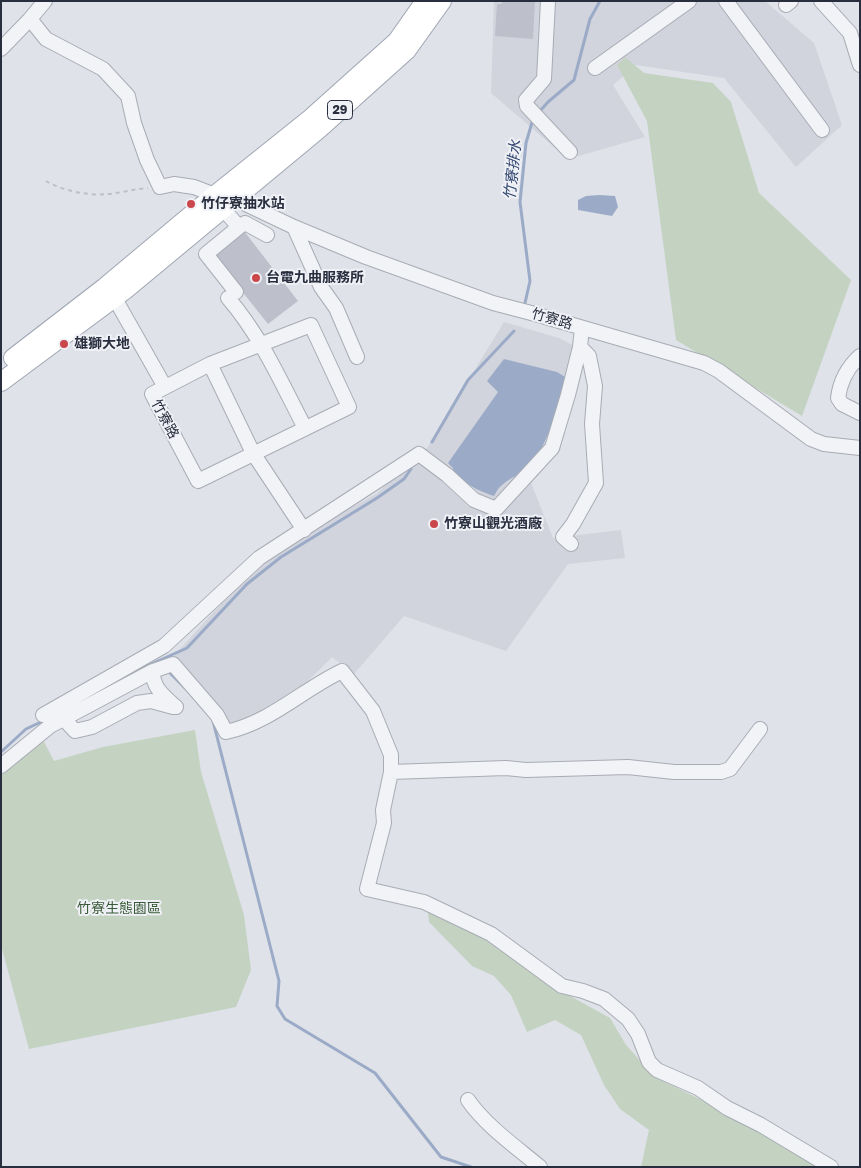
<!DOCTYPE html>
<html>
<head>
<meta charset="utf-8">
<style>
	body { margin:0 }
	#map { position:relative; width:861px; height:1168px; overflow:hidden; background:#dfe2e8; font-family:"Golos Text",sans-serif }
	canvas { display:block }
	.frame { position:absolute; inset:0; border:2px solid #292e3f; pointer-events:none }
</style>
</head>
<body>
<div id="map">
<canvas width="861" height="1168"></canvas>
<div class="frame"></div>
</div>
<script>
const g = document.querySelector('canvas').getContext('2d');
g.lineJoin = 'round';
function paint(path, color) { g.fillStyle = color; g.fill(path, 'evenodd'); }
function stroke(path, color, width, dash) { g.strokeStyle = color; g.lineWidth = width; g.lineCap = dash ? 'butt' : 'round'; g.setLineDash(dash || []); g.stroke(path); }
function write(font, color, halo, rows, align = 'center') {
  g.font = font + ' "Golos Text","Noto Sans TC",sans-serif'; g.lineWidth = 4; g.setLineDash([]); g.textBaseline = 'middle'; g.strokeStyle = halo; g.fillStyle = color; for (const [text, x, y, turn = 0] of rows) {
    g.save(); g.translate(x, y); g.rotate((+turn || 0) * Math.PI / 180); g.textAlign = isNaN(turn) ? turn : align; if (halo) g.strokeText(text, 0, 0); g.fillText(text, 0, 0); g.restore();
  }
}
const built = new Path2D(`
	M494,1H765L814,43L842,125L796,167L724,78L636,65L613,85L645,137L568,159L491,93Z
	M504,322L559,338L582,350L560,451L531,483L553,538L621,530L625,558L568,564L506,651L404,616L354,674L332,657L278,711L223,730L219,706L173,657L265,555L376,494L427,448Z`);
const green = new Path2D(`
	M625,57L644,73L713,83L731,102L759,193L851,280L802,416L676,340L647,121L617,65Z
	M195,730L201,772L244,915L251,970L236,1007L29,1049L1,945V766L42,738L54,761L103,747Z
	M435,906L464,918L490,943L529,970L572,997L610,1018L626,1045L655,1077L837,1167H641L649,1130L620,1109L604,1085L581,1035L555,1020L527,1032L511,995L494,976L472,966L429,922L428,912Z`);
const water = new Path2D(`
	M599,195L615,196L618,207L612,216L578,210V200L586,196Z
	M504,359L557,372L565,377C558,405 549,445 529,466C520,475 509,478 501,486C498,488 496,493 494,496C478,491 466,484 452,473L453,468L448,463L498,392L487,381Z`);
const stream = new Path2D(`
	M539,112L548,102L574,80L590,19L600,1
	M525,303L530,281L520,202L526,143L533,119
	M432,442L468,380L514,331
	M167,670L185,688
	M129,674L187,648L247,584L281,557L377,498L404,479L411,469
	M213,721L279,981L277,1006L285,1019L375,1073L441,1157L471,1167
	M1,752L26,729L45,720`);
const building = new Path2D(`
	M502,1H535L533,39L495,36L497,4H502Z
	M244,231L298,301L268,324L213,255Z`);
const path = new Path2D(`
	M46,181C63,191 89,196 108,194C121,193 134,189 148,188`);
const minor = new Path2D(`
	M45,1L30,19L46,39L103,69L128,96L134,123L147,160L160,187L174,184L194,187L215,195L235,199L294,227L366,257L493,303L535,314L704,363L719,371L811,439L824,444L860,448
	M548,1L544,79L526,100L527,106L570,152
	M726,1L822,130
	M821,1L850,33L860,65
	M786,5L791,1
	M1,49L30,19
	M595,68L689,1
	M223,209L239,227L206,254L236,292
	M239,227L245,223L267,235
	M294,227L321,287L336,308L357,357
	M108,291L114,297L165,387
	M228,298C261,336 282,384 305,428
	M311,325L349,407L198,481L152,394L210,364Z
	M860,356C848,367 840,382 838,398L842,404L860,413
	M210,364L253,453L304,530
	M571,544L563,537L573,524L596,483L592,424L595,386L589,356L580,347
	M176,707C165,697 152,688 153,671L173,664L217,715L226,732C271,722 302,690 342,671L373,711L391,755V772L383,810L384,823L367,889L424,902L491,934L562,986L583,991L604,999L628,1019L638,1034L649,1062L657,1070L698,1088L727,1108L761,1125L831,1167
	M43,715L164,646L259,558L419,454L447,475L474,500L496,509L552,448L568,395L580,347L582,328
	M64,719L75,731L92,727L137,703L151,701L173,707
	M1,766L50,726L153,671
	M391,772L506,768L526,770L628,767L674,772H721L730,769L760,729
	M468,1100C485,1125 516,1147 540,1167`);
const major = new Path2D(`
	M13,358L105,287L215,195L311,118L397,41L425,1
	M1,382L125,290L319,129L407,50L442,1`);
const markers = [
	[191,204,5,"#ca484c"],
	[256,278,5,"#ca484c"],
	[64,344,5,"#ca484c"],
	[434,524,5,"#ca484c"]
];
const shields = [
	[340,110,25]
];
const shieldNames = [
	["29",340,110]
];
const poiNames = [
	["竹仔寮抽水站",201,204],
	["台電九曲服務所",266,278],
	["雄獅大地",74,344],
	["竹寮山觀光酒廠",444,524]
];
const streetNames = [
	["竹寮路",552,319,16],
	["竹寮路",165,419,62]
];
const parkNames = [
	["竹寮生態園區",119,909]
];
const waterNames = [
	["竹寮排水",513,170,-84]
];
paint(built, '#d1d4dd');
paint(green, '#c3d2c1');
paint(water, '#9babc7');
stroke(stream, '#9babc7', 3);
paint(building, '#bdc0cb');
stroke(minor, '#a8acb5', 16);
stroke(major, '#9fa5b3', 20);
stroke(path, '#bec0c6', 2, [4, 4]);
stroke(minor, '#f2f3f6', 14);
stroke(major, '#fff', 18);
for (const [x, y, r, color] of markers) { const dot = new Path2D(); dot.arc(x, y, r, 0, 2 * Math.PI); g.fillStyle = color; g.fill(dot); stroke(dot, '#eff1f6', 2); }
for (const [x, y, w] of shields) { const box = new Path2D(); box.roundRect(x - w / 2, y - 9.5, w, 19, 4); g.fillStyle = '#eff1f6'; g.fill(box); stroke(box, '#292e3f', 1); }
write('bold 12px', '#292e3f', null, shieldNames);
write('bold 14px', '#292e3f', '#eff1f6', poiNames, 'left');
write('14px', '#292e3f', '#eff1f6', streetNames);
write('14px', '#395a36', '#eff1f6', parkNames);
write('italic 15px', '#344871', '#eff1f6', waterNames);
</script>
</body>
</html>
